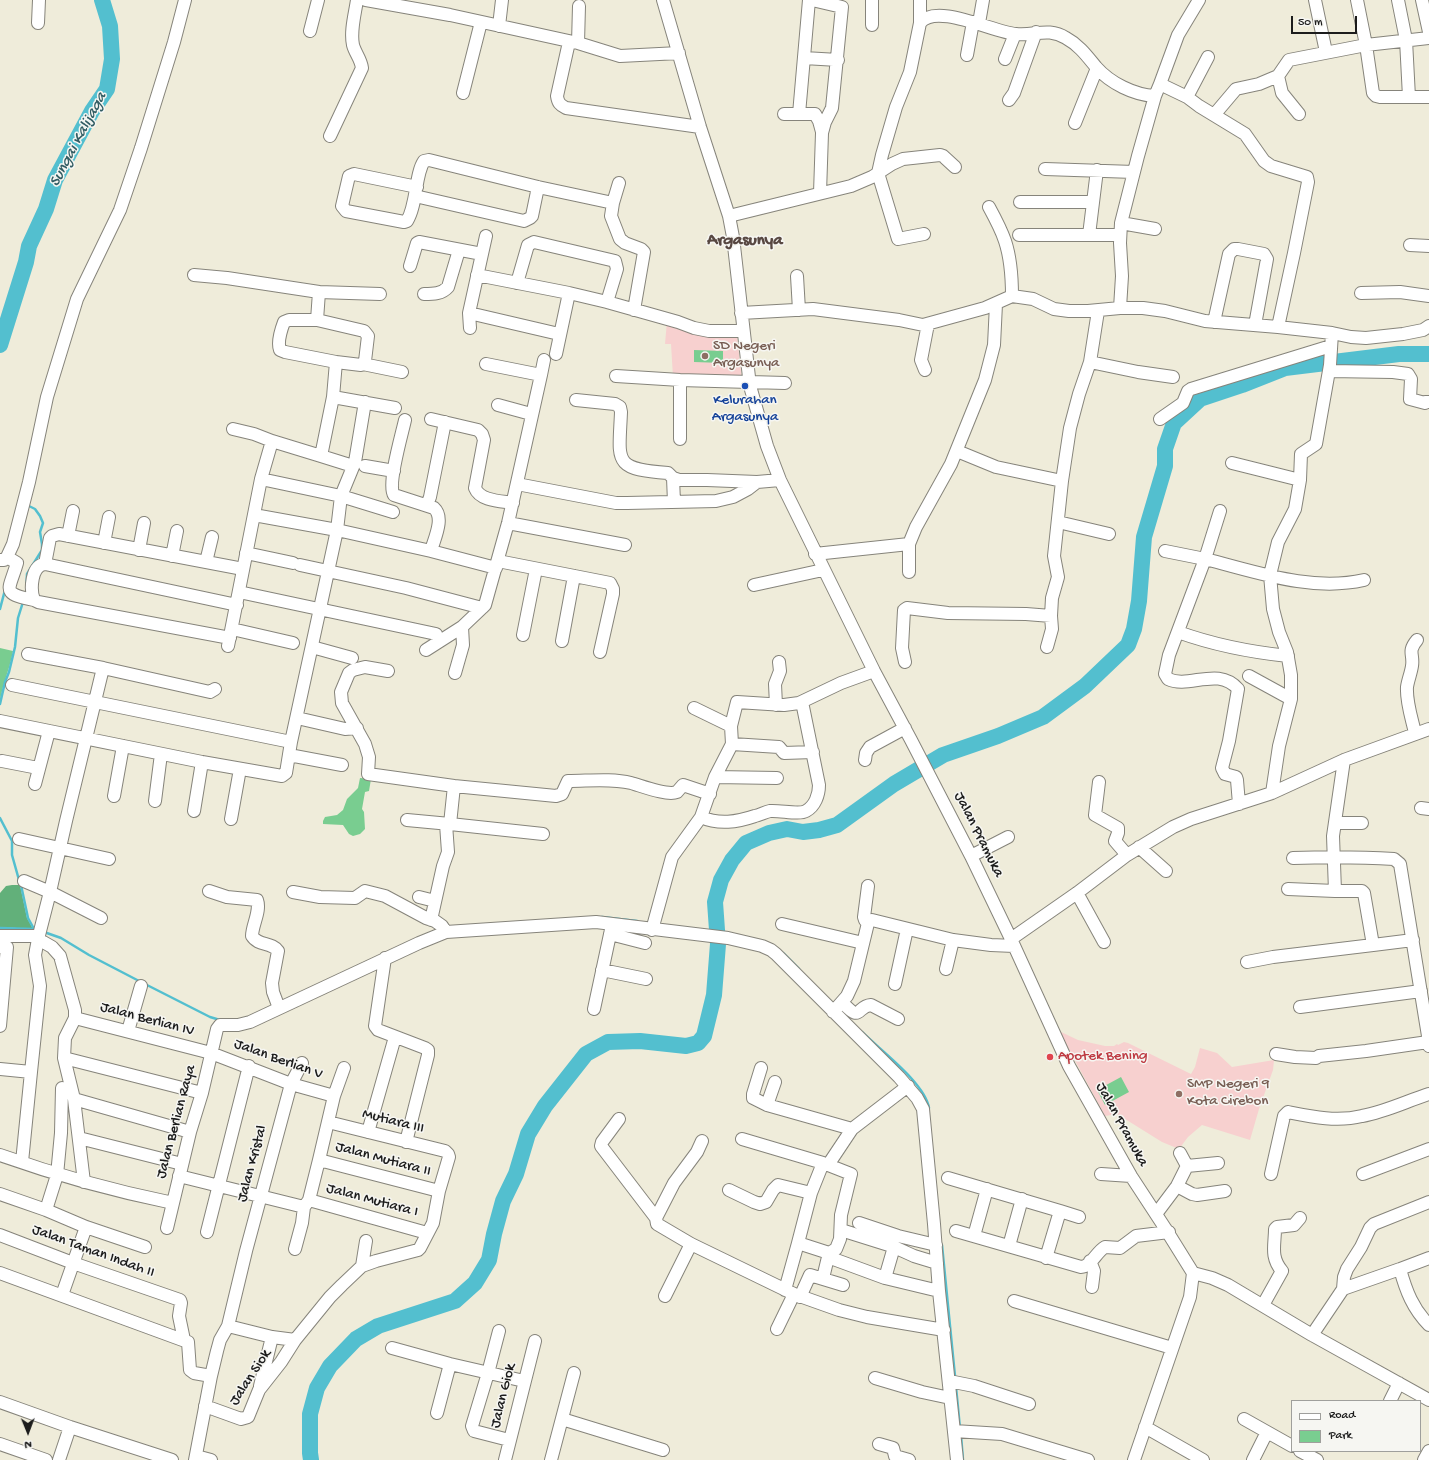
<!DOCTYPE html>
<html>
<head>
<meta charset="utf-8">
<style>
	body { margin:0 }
	#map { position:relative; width:1429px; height:1460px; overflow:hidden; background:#efecda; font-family:"Gochi Hand",sans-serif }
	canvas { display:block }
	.legend { position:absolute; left:1291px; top:1400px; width:130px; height:52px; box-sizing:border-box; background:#f6f6f2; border:1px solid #9f9f9c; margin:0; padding:5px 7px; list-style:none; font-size:12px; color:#1c1c1c }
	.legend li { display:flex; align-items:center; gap:8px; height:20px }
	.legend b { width:20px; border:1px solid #9f9f9c }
	.north { position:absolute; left:8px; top:1412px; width:40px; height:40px; -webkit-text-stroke:3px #f6f6f2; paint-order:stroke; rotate:179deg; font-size:11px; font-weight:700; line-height:16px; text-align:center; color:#1c1c1c }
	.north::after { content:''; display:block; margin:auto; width:14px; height:18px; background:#1c1c1c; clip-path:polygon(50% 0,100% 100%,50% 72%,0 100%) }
	.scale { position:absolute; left:1291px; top:16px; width:66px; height:18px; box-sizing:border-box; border:2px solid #1c1c1c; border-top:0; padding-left:5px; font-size:12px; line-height:14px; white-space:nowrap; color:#1c1c1c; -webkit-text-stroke:3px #f6f6f2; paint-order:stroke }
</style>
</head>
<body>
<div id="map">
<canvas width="1429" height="1460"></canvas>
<ul class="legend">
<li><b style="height:5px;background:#fff"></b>Road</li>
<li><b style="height:11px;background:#79cd90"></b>Park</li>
</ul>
<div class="north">N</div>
<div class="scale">50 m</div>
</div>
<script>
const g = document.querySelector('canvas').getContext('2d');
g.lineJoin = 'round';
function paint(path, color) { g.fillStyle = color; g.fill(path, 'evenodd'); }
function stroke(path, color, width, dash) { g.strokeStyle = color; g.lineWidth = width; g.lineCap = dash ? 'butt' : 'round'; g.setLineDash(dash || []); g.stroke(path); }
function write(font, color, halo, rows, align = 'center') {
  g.font = font + ' "Gochi Hand",sans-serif'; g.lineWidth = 3; g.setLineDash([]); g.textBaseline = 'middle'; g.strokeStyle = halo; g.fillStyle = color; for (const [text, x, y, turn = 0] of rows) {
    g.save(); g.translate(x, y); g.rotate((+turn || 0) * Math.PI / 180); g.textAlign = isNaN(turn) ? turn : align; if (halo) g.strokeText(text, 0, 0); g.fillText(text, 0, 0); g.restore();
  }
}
const built = new Path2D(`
	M667,321L737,337L742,380L673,377L671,344H665Z
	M1059,1031L1078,1040L1105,1046H1114L1117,1044L1118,1045L1124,1042L1128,1043L1191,1074L1195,1067L1200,1048L1217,1053L1232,1067L1274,1060L1273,1070L1259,1109L1250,1140L1202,1125L1188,1137L1179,1149L1162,1142L1117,1114L1105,1116Z`);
const green = new Path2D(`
	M694,350L723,351V363L694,362Z
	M0,648L13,651C10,668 3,683 0,700Z
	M360,778L371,779L369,791L365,792L362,809L364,812L365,829L360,834L353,836L349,834L343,825L323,824V821L325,817L337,815L343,810L347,799L358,788Z
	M1121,1077L1129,1092L1105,1105L1097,1090Z`);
const forest = new Path2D(`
	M12,885H20L27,918L33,929L0,927V893L6,886Z`);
const stream = new Path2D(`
	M26,595L27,574L42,550V544L40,532L43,523L40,516L35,509L27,505
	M0,609L5,590
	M0,704L5,682L9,672L15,647L18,618L23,602
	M0,818L12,841V855L19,880
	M21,885L28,918L34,929L38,930
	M602,917L637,921
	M0,928L34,929
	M44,932L61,938L89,955L141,982
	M783,953L799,969
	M145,984L210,1017L220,1020
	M862,1032C880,1050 925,1083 929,1108
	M942,1245L955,1376
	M956,1387L960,1428
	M961,1435L963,1460`);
const river = new Path2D(`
	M0,345L26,262L29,246L46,209L55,180L92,111L107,89L112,59L110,26L102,0
	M311,1460L310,1453V1414L317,1388L330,1366L356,1339L378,1326L455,1301L475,1283L489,1260L494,1234L503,1201L516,1174L528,1134L545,1106L586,1054L608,1042L640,1041L686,1046L698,1043L704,1036L714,995L718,944L715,902L721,880L732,860L746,843L769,833L787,829L803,832L819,830L837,825L894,784L943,755L998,736L1043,717L1085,686L1128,645L1134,629L1139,601L1144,537L1165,466V449L1174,423L1200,399L1242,385L1285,368L1399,354H1429`);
const minor = new Path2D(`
	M366,0L450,15L578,43L620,56L679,53
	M663,0L700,127L729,216L733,237L750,386L767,446L780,480L874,671L911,740L971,856L1011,939L1069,1066L1131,1176L1165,1228L1193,1273L1190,1297L1134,1460
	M812,0L842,7L832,108L825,122L822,133L820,193
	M920,0V23
	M1315,0L1326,52
	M1357,0L1366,45L1373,93L1376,96L1380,97H1429
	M1398,0L1406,40L1409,97
	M1422,0L1429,32
	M38,23L39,0
	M979,23L983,0
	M872,25V0
	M499,26L502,0
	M310,31L318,0
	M569,42L557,96C558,103 560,105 566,108L700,127
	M578,43L579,6
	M967,55L973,22
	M804,58L838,60
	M1005,59L1015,34
	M1278,76L1282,93L1299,114
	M1160,84L1178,35L1199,0
	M463,93L481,22
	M1187,97L1208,57
	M1009,100L1014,93L1036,32
	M784,114H815L819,121L822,132
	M799,114L809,0
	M1214,115L1236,89L1259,84L1278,76L1289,60L1366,45L1429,38
	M1075,123L1097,68
	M330,136L362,68C361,59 355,53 353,45C350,31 355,14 357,0
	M1045,169L1134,172
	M417,187L354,174L349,176L342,206L346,211L404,222L407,221C417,205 415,174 424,161L429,160L538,187L613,203L611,216L620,239L625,243L641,249L644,252L634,310
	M415,196L524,221L530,218L532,216L538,187
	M1020,202H1093
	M613,203L619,183
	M989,207C995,218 1001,229 1005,241C1011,259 1012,278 1012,296
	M729,216L851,186L872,177L892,164L903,159L940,155L943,156L955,167
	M1121,223L1155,229
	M924,234L898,239L878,173L882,155L896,107L910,72L920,23C936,2 995,33 1016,34C1035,36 1048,27 1066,38C1079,45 1087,56 1096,67C1110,83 1134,95 1155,96L1160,84L1187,97L1199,106L1245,134L1264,161L1271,166L1307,177L1308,182L1294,253L1278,327
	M1019,235H1120
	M1089,235L1097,170
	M1410,245L1429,246
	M482,254L486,236
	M410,266L417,243L419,242L482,254L469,313L470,328
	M194,275L227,278L319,292L317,320L364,331L368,336L365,361L361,365L336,362L333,397L321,456L272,441L261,479L228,646
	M477,275L569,293L607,302L678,322L694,328L709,331H743
	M797,276L799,310
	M517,283L528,245L534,242L615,261L617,269L607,302
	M319,292L380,294
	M1361,293L1400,292L1429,296
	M424,294C433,294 442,294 448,287L459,250
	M1120,308L1122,276L1120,243L1121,223L1138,156L1155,96
	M469,313L559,334
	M741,313L813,309L899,320L923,325L985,308L1012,296L1033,299L1054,309L1069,311H1088L1120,308H1143L1165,311L1205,321L1278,327L1332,333L1351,337L1366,338L1403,334L1423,330L1429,326
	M317,320H289L284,322C281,330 277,342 280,350L285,352L336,362
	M1214,322L1229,254L1234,249H1238L1264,254L1267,259L1255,325
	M556,354L569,293
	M1090,362L1138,372L1173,377
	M363,364L402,372
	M925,370L921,360L928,324
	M1329,371L1393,372L1408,374L1411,379L1410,399L1425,403V402H1429
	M541,375L544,360
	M616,376L680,380L785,383
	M680,380V439
	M333,397L395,408
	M576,400L615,404L620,407L621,412C619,462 612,469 668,473L673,478L679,480H707L757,482
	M498,405L531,414
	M431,419L478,430L482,434L484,440L475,488C480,501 501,501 513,503
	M1160,419L1183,403L1188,391L1191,389L1331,346
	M405,420C402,434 387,485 394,495L434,508C445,518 434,539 431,551
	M233,429L254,434L272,441
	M957,451L996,467L1062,481
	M321,456L353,466
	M1232,463L1300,480
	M365,466L394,471
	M673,478L674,502
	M261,479L341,496L393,512
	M517,484L616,503H627L716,501L733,497L748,489L757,482L780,480
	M427,505L430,497L445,422
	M254,515L337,530L341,496L355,462L365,402
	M1058,522L1109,534
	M508,523L625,545
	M68,536L73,511
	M104,543L109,517
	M909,544V572
	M139,550L144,523
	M1165,551L1205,559L1220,511
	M246,553L293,563
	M815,554L909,544L916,527L951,464L985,380L994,345L996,304
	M172,556L177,531
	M7,557L17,563C9,591 0,593 34,600
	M0,560H4L7,557L13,544L29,482L47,397L77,299L120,210L141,148L174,42L185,0
	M498,561L610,583L613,589V594L600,652
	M206,562L212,537
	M45,564L50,538L52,536L59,534L243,569
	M300,565L406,588L482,608L485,605L508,523L541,375L486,364
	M754,585L823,570
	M239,592L436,634
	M232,629L293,643
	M1178,632C1214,645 1250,652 1288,656
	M523,635L536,569
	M230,638L38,602L34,600C30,590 31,565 45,564L237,605
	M562,641L574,576
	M312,647L352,658
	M1047,647L1052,629L1051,616
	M426,650L462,627L482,608
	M28,654L103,668
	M905,662L902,648L904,610L907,608L948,613L1026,614L1051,616L1052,598L1058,577L1054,556L1062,481L1070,428L1079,394L1090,362L1098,311
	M388,671L365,667L353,670L349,673L341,692L342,703L365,744L369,757L368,774L454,786L450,824L543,834
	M455,673L463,645L462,627
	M1249,676L1291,699
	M12,685L291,742
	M776,705L775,684L780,671L779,662
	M694,708L731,726
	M297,718L345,729L357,728
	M0,721L202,762L282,776L286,773L291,742L337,530L431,551L496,568
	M1415,733C1412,719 1406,702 1407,687C1408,680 1411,673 1412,666C1414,654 1407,652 1417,640
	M732,744L779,747L784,753L813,752
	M289,755L342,765
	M865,760L866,753L870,747L905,728
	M1344,760L1333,836L1335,891H1362L1364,893L1373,945L1413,940
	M2,761L38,768
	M715,777L777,778
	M1099,782L1095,815L1118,828V833L1115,841L1127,855
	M35,784L49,731
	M454,786L556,796L562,794L568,781C589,781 611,778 631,783C642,786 667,796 677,792L683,785L710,794
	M1272,793L1279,746L1291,699V675L1287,652L1279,632L1273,609L1270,575L1278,542L1295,509L1300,480L1301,454L1316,444L1330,365L1332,333
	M114,796L123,746
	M155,801L161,754
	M1239,804L1237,780L1236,777L1225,774L1222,768L1229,741L1238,689C1218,666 1189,689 1168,679L1165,674L1169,655L1205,559C1257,572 1311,592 1364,580
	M1421,808L1429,809
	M194,811L202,762
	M701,817C719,825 737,822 755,816C760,815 765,812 770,811C780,810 799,815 806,811C815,806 819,795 819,785L802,702
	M231,819L240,769
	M407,820L450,824
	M1335,823H1362
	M19,839L109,859
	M1139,847L1166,871
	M971,856L1008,837
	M1293,858C1327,857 1361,857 1394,859L1400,864L1429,1042
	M24,881L50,892L101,918
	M868,886L864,917L865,920L870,921
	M1288,889L1335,891
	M209,891L227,897L257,900C261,911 252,925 252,936C258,946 272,942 278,951L272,983L273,992L279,1008
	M293,892L320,897L355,898L365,891L385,896L426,918L435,921L442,926L446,932
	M1077,893L1104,942
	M419,897L435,901
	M431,920L443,866L448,852L446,824
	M782,924L863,943
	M652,930L672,857L701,817L715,777L732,744L731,726L737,702L784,705L799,703L841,683L874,671
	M610,934L645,943
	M0,936H39
	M38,939L52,947L60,956L75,1010V1018L65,1038L64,1058L74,1099L84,1182
	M1011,939L1077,893L1127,855L1173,827L1191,819L1272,793L1344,760L1429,729
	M0,947H7L0,1026
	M385,958L375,1026L378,1030L425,1048L428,1050V1055L406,1142
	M1247,962L1273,957L1373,945
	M946,969L953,940
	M602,970L646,979
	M895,984L907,929
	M842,1002C862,1024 856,1006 871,1005L898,1019
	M1300,1007L1421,991
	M594,1009L612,925
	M833,1012L847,996L854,981L868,923L872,920L953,940L991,945L1014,946
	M75,1018L211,1053L291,1084L334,1096
	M128,1031L141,986
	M1276,1054L1295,1057L1316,1058L1319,1056L1366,1051L1428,1042L1429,1046
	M64,1058L202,1093
	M761,1068L753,1094V1098L767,1105L852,1129
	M0,1069L31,1072L40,986L35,955L38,939L50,892L66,821L103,668L210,692L215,689
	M74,1099L190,1132
	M767,1105L775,1082
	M619,1119L602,1142L601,1146L656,1218
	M368,1132L395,1037
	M79,1138L182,1164
	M742,1139L823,1163L851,1174L841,1215L840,1239L836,1249L829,1253
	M702,1141L697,1152L674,1183L656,1218L657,1224L691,1244L794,1294L839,1310L867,1317L944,1330
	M1180,1153L1187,1166
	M0,1155C56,1175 114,1191 173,1203
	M319,1160L439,1191
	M22,1162L31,1072
	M828,1165L852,1129L908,1086
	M1101,1174L1131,1176
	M1271,1174L1284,1116L1288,1112C1313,1117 1337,1122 1362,1116C1385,1112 1407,1101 1429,1094
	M1363,1174L1429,1149
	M179,1176L304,1207
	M948,1178L1060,1211L1046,1258
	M1177,1186L1192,1194L1197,1195L1225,1191
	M729,1190L754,1202L760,1204L766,1202L773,1190L778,1185L811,1193
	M0,1194L46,1210L57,1175L61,1133L62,1088
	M309,1200L427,1233
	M46,1210L86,1227L145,1247
	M1060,1211L1079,1217
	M1156,1214L1177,1186L1187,1166L1218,1163
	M859,1223L898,1236L936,1245
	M167,1228L190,1132L202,1093L217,1029L220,1025H238L250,1022L419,943L446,932L596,922L728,938L762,946L771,950L776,954L899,1077L917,1098L923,1109L934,1224L939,1291L957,1460
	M841,1230L892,1246L914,1256L937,1263
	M956,1231L1081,1267C1091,1267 1096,1252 1105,1247L1120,1248L1136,1236L1169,1232
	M207,1232L249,1066
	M0,1235L73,1263L180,1300L181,1303L179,1316L184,1340
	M974,1236L987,1189
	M1009,1246L1022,1199
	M295,1249L302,1223L304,1207L309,1200L319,1160L334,1096L344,1068
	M828,1257L885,1278L939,1291
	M1090,1261L1094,1271L1092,1287
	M362,1266L366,1241
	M1400,1269C1406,1291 1413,1309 1429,1325
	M0,1273L188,1342L190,1370L194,1373L211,1376
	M1193,1273L1212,1278L1228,1285L1312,1335L1429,1400
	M823,1278L829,1253L798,1243L811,1193L823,1163
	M885,1278L894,1247
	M1343,1289L1344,1277L1347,1269L1361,1247L1370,1228L1374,1224L1429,1202
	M785,1290L798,1243
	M62,1295L86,1227
	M665,1296L691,1244
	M800,1297L810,1275L843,1285
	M1014,1301L1172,1348
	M1263,1305L1282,1271C1270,1257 1275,1245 1275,1229L1277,1227L1294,1225L1300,1218
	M228,1326L272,1337L295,1340
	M777,1329L794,1294
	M499,1331L488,1373L472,1426L474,1431L509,1440
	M1312,1335L1343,1289L1400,1269L1429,1258
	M392,1348L450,1364L524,1381
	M875,1378L922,1392L950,1398
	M949,1381L974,1386L1029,1404
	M260,1386L272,1337
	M1390,1401L1399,1383
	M0,1402L70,1427L172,1460
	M205,1406L241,1419L248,1417L259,1390L281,1362L295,1340L330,1297L342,1285L362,1266L376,1261L418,1250L420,1248L433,1223L439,1191L449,1157L448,1154L445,1151L328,1122
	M437,1413L450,1364
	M562,1419L663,1450
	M1244,1419L1292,1446
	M1145,1427L1203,1460
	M954,1431L1002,1434L1088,1460
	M0,1444L46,1460
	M879,1444L893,1448L895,1456L909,1460
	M1300,1451L1317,1460
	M196,1456L211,1460
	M59,1460L70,1427
	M195,1460L211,1376L217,1351L220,1340L228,1326L246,1251L291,1084L302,1063
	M505,1460L535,1341
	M551,1460L574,1373
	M1253,1460L1267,1432
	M1424,1460L1429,1451`);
const markers = [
	[705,356,4,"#8d6e63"],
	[745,386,4,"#1a4fb4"],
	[1050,1057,4,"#e0444e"],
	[1179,1094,4,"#8d6e63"]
];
const educationNames = [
	["SD Negeri",713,347],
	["Argasunya",713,364],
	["SMP Negeri 9",1187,1085],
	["Kota Cirebon",1187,1102]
];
const transitNames = [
	["Kelurahan",745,401],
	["Argasunya",745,418]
];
const streetNames = [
	["Jalan Pramuka",978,835,63],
	["Jalan Berlian IV",147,1020,15],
	["Jalan Berlian V",278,1060,20],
	["Jalan Berlian Raya",177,1122,-75],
	["Mutiara III",393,1122,14],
	["Jalan Pramuka",1121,1125,61],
	["Jalan Mutiara II",383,1160,15],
	["Jalan Kristal",253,1164,-75],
	["Jalan Mutiara I",372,1201,15],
	["Jalan Taman Indah II",93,1252,20],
	["Jalan Siok",251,1378,-57],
	["Jalan Giok",504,1396,-76]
];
const healthNames = [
	["Apotek Bening",1058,1057]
];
const waterNames = [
	["Sungai Kalijaga",79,140,-62]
];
const quarterNames = [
	["Argasunya",745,241]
];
paint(built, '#f7d0cf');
paint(green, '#79cd90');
paint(forest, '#62b07a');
stroke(stream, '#53bfcf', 2.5);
stroke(river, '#53bfcf', 16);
stroke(minor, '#86847b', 14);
stroke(minor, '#fff', 12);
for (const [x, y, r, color] of markers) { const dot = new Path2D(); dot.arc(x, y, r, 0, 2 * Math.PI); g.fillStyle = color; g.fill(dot); stroke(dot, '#f6f6f2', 1.5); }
write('15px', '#785e54', '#f6f6f2', educationNames, 'left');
write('15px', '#164399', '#f6f6f2', transitNames);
write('15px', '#1c1c1c', '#f6f6f2', streetNames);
write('15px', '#be3a42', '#f6f6f2', healthNames, 'left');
write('italic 16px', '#325d64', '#f6f6f2', waterNames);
write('bold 17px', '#584842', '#f6f6f2', quarterNames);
</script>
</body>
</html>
